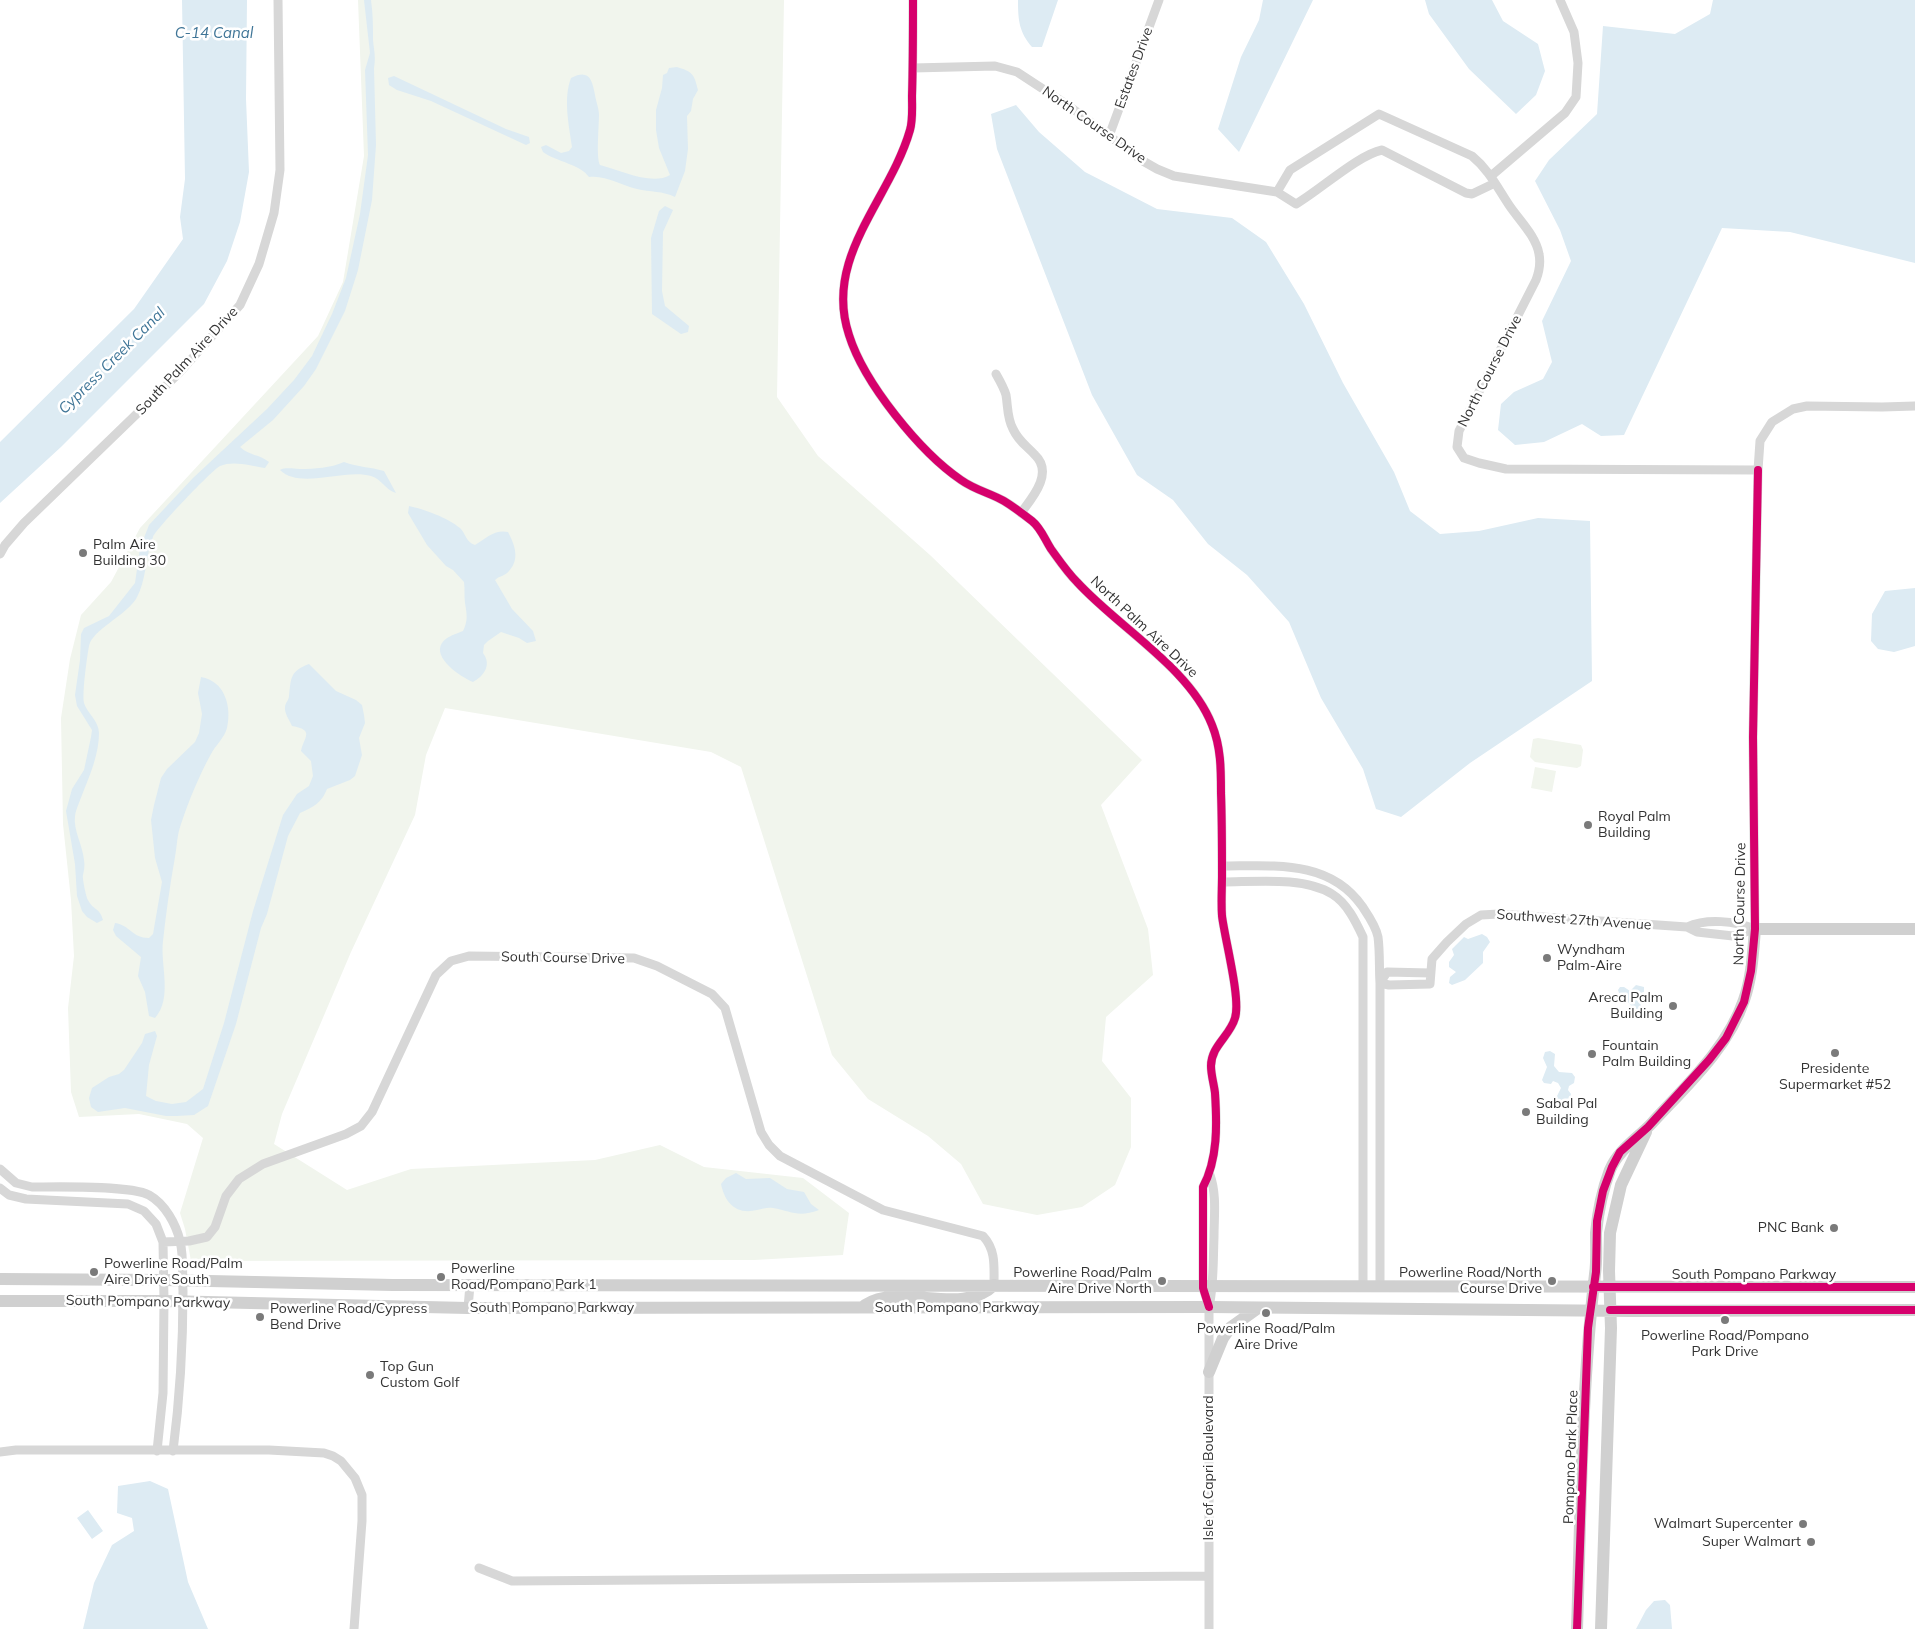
<!DOCTYPE html>
<html>
<head>
<meta charset="utf-8">
<style>
	body { margin:0 }
	canvas { display:block; background:#fff }
</style>
</head>
<body>
<canvas width="1915" height="1629"></canvas>
<script>
const g = document.querySelector('canvas').getContext('2d');
g.lineJoin = 'round';
function paint(path, color) { g.fillStyle = color; g.fill(path, 'evenodd'); }
function stroke(path, color, width, dash) { g.strokeStyle = color; g.lineWidth = width; g.lineCap = dash ? 'butt' : 'round'; g.setLineDash(dash || []); g.stroke(path); }
function write(font, color, halo, rows, align = 'center') {
  g.font = font + ' Mulish,sans-serif'; g.lineWidth = 5; g.setLineDash([]); g.textBaseline = 'middle'; g.strokeStyle = halo; g.fillStyle = color; for (const [text, x, y, turn = 0] of rows) {
    g.save(); g.translate(x, y); g.rotate((+turn || 0) * Math.PI / 180); g.textAlign = isNaN(turn) ? turn : align; if (halo) g.strokeText(text, 0, 0); g.fillText(text, 0, 0); g.restore();
  }
}
const green = new Path2D(`
	M358,0H784L777,397L818,456L930,555L1142,760L1101,805L1148,929L1153,975L1106,1017L1102,1061L1131,1098V1147L1115,1185L1082,1207L1037,1215L983,1204L961,1164L928,1136L868,1099L832,1055L741,767L711,752L445,708L426,755L415,815L351,952L282,1114L274,1144L347,1190L411,1169L595,1160L660,1145L704,1167L803,1178L849,1213L843,1255L754,1260L191,1261L185,1229L180,1213L203,1138L187,1124L139,1114L79,1117L71,1092L68,1008L74,956L71,900L63,824L61,718L70,659L81,615L111,582L140,528L318,336L343,282L364,156Z
	M1538,738L1581,745L1583,750L1581,766L1577,768L1535,762L1530,757L1533,739Z
	M1535,767L1556,771L1552,792L1531,788Z`);
const water = new Path2D(`
	M182,0H247L246,99L249,172L240,222L227,261L204,304L61,447L0,503V442L134,309L183,239L180,217L185,179Z
	M364,0H371C373,14 373,27 373,40C374,51 376,57 374,68L376,145L372,200L358,270L345,311L316,369L304,386L273,420L240,447C250,456 259,454 269,462L265,468C252,466 233,460 220,466C213,469 156,529 153,537C145,557 147,580 136,599C124,617 93,629 89,646C87,657 82,693 84,703C87,713 99,721 99,733C99,754 90,775 82,795C80,801 76,809 75,816C73,830 83,846 84,860C85,866 84,870 83,875C82,877 86,897 88,900C93,910 100,908 103,920L97,923L87,917L82,911L77,896L75,864L66,811L72,789L84,770L91,737L92,730L77,706L75,695L80,660L81,634L84,628L109,616L135,583L140,548L149,525L193,478L267,409L294,380L312,356L332,314L346,278L360,214L368,155L365,70L370,53Z
	M1018,0H1058L1042,47H1032C1019,32 1018,20 1018,0Z
	M1263,0H1313L1239,152L1218,129L1241,57L1259,20Z
	M1425,0H1492L1503,21L1538,44L1545,71L1536,95L1516,114L1469,69L1429,14Z
	M1713,0H1915V263L1790,232L1722,228L1624,435L1601,436L1582,424L1544,442L1515,445L1498,430L1501,404L1514,392L1543,379L1552,362L1542,321L1571,261L1560,230L1535,181L1549,160L1597,114L1603,26L1675,34L1710,14Z
	M677,67C693,72 694,74 698,90L693,99L691,111L687,116L688,149L685,171L675,197C663,191 650,192 637,189C620,185 606,175 589,177C580,164 557,162 543,152L541,147L546,145L561,153L569,151L572,147C569,125 563,99 571,78C589,69 592,79 595,95C596,102 599,108 599,115C599,126 596,158 600,165C620,170 652,186 670,175L659,148L656,130V110L662,88L663,75L667,73L669,68Z
	M394,76L506,129L529,137L530,143L526,145L431,101L397,90L389,85L388,78Z
	M1016,105L1039,132L1085,172L1157,209L1232,218L1266,242L1304,304L1343,383L1394,472L1410,511L1440,534L1479,531L1538,518L1590,521L1592,681L1470,763L1401,817L1376,809L1363,769L1321,698L1289,622L1247,575L1208,544L1173,500L1137,475L1092,395L997,149L991,114Z
	M665,206L673,210L663,232L662,291L665,306L689,326L688,332L681,334L652,314L651,238L659,211Z
	M344,462C358,467 370,467 384,471L396,493C385,490 382,479 371,476C345,468 300,490 280,470C286,467 293,469 300,469C315,469 330,468 344,462Z
	M409,506C424,509 448,518 460,528C466,534 466,542 475,545C486,538 495,529 508,532C515,545 520,559 509,571C505,576 499,576 495,580L512,609L533,631L536,641L527,643L519,638L501,632L488,641L484,645L483,653C492,665 484,676 473,682C461,677 432,658 442,643C447,636 456,634 463,631C468,621 467,615 465,603C464,596 465,589 464,582L453,570L446,566L427,545L408,513Z
	M1915,588V646L1894,652L1878,649L1871,641L1872,614L1885,591Z
	M309,664L336,691L356,700L362,705L364,715L365,723L359,738L362,755L355,776L350,780L327,789C322,802 314,807 300,813L288,836L267,914L261,928L236,1024L208,1106L194,1115L177,1116H166L125,1108L98,1112L91,1107L89,1098L92,1088L109,1077L119,1074L124,1070L142,1043L145,1034L155,1031L157,1036L149,1065L146,1096L156,1101L172,1104L186,1102L203,1089L224,1023L253,911L283,815L297,794L309,786L313,776L311,761L301,751C304,737 315,730 292,726C290,721 284,713 285,707C285,703 289,700 289,696C291,678 290,671 309,664Z
	M201,677C225,681 232,707 227,728C225,737 215,746 211,754C199,776 189,800 181,824C177,835 177,846 175,857C170,885 166,913 163,941C160,965 173,998 155,1018L149,1016L145,992L138,976L141,957L116,936L113,930L115,923C130,925 132,938 149,938L153,934L162,882L155,858L151,820L154,805L161,778L167,769L195,742L199,733L202,714L198,693Z
	M1482,934L1487,937L1490,942L1483,952V963L1465,980L1452,985L1449,983L1450,977L1456,972L1449,967V962L1454,955L1452,949L1464,937L1468,939Z
	M1636,985L1644,987V992L1637,995L1636,999L1641,1005L1640,1009L1637,1010C1630,1008 1628,998 1620,996L1618,990L1620,987H1624L1630,991Z
	M1550,1051L1555,1054L1554,1066L1559,1072L1572,1073L1575,1077L1574,1083L1569,1086L1568,1090L1571,1094L1570,1100L1565,1103L1556,1098L1561,1088L1558,1083L1553,1081L1551,1084L1544,1083L1542,1080L1547,1067L1543,1058L1545,1052Z
	M736,1173L746,1179L770,1178L787,1189L804,1192L811,1204L819,1210C798,1218 791,1211 773,1208C767,1207 763,1209 757,1210C736,1215 725,1203 721,1184L726,1178Z
	M150,1481L168,1489L188,1582L208,1629H83L94,1583L112,1545L134,1531L132,1518L117,1513L118,1486Z
	M88,1510L103,1531L92,1539L77,1518Z
	M1665,1600L1670,1605L1672,1629H1636L1646,1610L1654,1601Z`);
const street = new Path2D(`
	M913,0C913,32 913,64 912,96C912,107 913,120 910,130C890,200 823,257 849,335C864,383 920,452 961,480C975,490 990,493 1004,501C1014,507 1023,514 1032,521C1041,528 1045,540 1051,549C1059,560 1067,572 1077,582C1118,627 1190,668 1212,725C1221,747 1221,769 1221,793C1222,820 1222,848 1222,875C1222,889 1221,903 1222,916C1225,940 1241,999 1235,1018C1230,1036 1211,1046 1211,1066C1211,1075 1214,1084 1215,1093C1217,1124 1218,1159 1203,1187V1288L1209,1307
	M913,68L995,66L1017,72L1069,106L1143,161L1157,169L1174,176L1277,192L1296,204C1320,190 1358,155 1382,150L1466,193L1472,194L1495,183
	M1109,136L1159,0
	M1491,176L1565,113L1576,97L1578,63L1574,32L1560,0
	M1277,192L1290,170L1379,114L1472,156C1489,170 1497,187 1509,205C1519,220 1536,236 1539,254C1541,264 1539,272 1536,280L1459,431L1457,447L1464,458L1479,463L1506,469L1758,470L1760,441L1772,422L1793,409L1807,406L1882,407L1915,406
	M996,374C1000,381 1004,388 1006,395C1008,407 1007,418 1013,429C1019,442 1026,445 1035,455C1054,473 1032,498 1021,513
	M0,554L5,545L24,523L179,373L240,305L259,264L274,213L280,170L278,0
	M1222,866C1273,866 1329,859 1362,906C1368,915 1376,926 1378,937C1380,952 1379,968 1380,983V1286
	M1222,882C1254,882 1304,876 1332,894C1347,903 1356,922 1363,937V1286
	M1687,927C1707,918 1735,921 1755,929
	M1755,929L1753,737L1758,470
	M1430,973L1387,972L1380,983L1389,985L1430,984L1432,959L1447,942L1466,924L1481,915L1499,914L1687,927L1697,932L1733,936L1755,929
	M0,1169L16,1183L32,1187C57,1187 130,1185 149,1195C165,1204 176,1224 180,1241C184,1257 182,1275 183,1291C183,1345 180,1397 173,1451
	M0,1188L9,1195L26,1199L128,1204L144,1211L156,1224L163,1242L164,1301L163,1393L157,1451
	M163,1242L189,1241L207,1237L215,1227L226,1196L239,1179L263,1164L346,1134L361,1126L372,1112L436,975L451,961L469,956L634,958L657,966L712,994L725,1008L761,1132L769,1145L780,1156L883,1210L983,1236C996,1250 994,1266 994,1285
	M468,1308L470,1285
	M0,1452L16,1450H269L324,1453L333,1456L341,1461L355,1478L362,1495V1521L354,1629
	M479,1568L512,1581L1209,1576
	M1209,1629V1307C1214,1284 1213,1261 1214,1237C1214,1216 1217,1195 1210,1175`);
const secondary = new Path2D(`
	M0,1279L163,1280L393,1285L1915,1287
	M0,1301H164L468,1308L1209,1307L1631,1311L1915,1310
	M865,1305C902,1282 962,1317 994,1285
	M1209,1372L1223,1338L1230,1328L1258,1308
	M1577,1629C1581,1511 1581,1392 1595,1274C1597,1261 1596,1247 1596,1233C1598,1211 1602,1191 1610,1170C1619,1149 1637,1139 1652,1123C1686,1086 1728,1048 1744,1000C1752,977 1753,953 1755,929H1915
	M1601,1629L1611,1328L1609,1271L1610,1233L1621,1185L1646,1132`);
const cycleway = new Path2D(`
	M913,0C913,32 913,64 912,96C912,107 913,120 910,130C890,200 823,257 849,335C864,383 920,452 961,480C975,490 990,493 1004,501C1014,507 1023,514 1032,521C1041,528 1045,540 1051,549C1059,560 1067,572 1077,582C1118,627 1190,668 1212,725C1221,747 1221,769 1221,793C1222,820 1222,848 1222,875C1222,889 1221,903 1222,916C1225,940 1241,999 1235,1018C1230,1036 1211,1046 1211,1066C1211,1075 1214,1084 1215,1093C1217,1124 1218,1159 1203,1187V1288L1209,1307
	M1593,1287H1915
	M1610,1310H1915
	M1577,1629L1588,1328L1596,1272L1597,1221L1603,1191L1612,1167L1620,1152L1648,1127L1709,1060L1726,1038L1744,1002L1751,971L1755,929L1753,737L1758,470`);
const markers = [
	[83,553,5,"#7a7a7a"],
	[1588,825,5,"#7a7a7a"],
	[1547,958,5,"#7a7a7a"],
	[1673,1006,5,"#7a7a7a"],
	[1835,1053,5,"#7a7a7a"],
	[1592,1054,5,"#7a7a7a"],
	[1526,1112,5,"#7a7a7a"],
	[1834,1228,5,"#7a7a7a"],
	[94,1272,5,"#7a7a7a"],
	[441,1277,5,"#7a7a7a"],
	[1162,1281,5,"#7a7a7a"],
	[1552,1281,5,"#7a7a7a"],
	[1266,1313,5,"#7a7a7a"],
	[260,1317,5,"#7a7a7a"],
	[1725,1320,5,"#7a7a7a"],
	[370,1375,5,"#7a7a7a"],
	[1803,1524,5,"#7a7a7a"],
	[1811,1542,5,"#7a7a7a"]
];
const streetNames = [
	["Estates Drive",1134,68,-70],
	["North Course Drive",1094,125,35],
	["South Palm Aire Drive",187,361,-47],
	["North Course Drive",1490,371,-63],
	["North Palm Aire Drive",1144,627,43],
	["North Course Drive",1740,904,-89],
	["Southwest 27th Avenue",1574,920,4],
	["South Course Drive",563,958,1],
	["South Pompano Parkway",1754,1275],
	["South Pompano Parkway",148,1302,1],
	["South Pompano Parkway",552,1308],
	["South Pompano Parkway",957,1308],
	["Pompano Park Place",1571,1457,-88],
	["Isle of Capri Boulevard",1209,1468,-90]
];
const poiNames = [
	["Palm Aire",93,545],
	["Building 30",93,561],
	["Royal Palm",1598,817],
	["Building",1598,833],
	["Wyndham",1557,950],
	["Palm-Aire",1557,966],
	["Areca Palm",1663,998,"right"],
	["Building",1663,1014,"right"],
	["Fountain",1602,1046],
	["Palm Building",1602,1062],
	["Presidente",1835,1069,"center"],
	["Supermarket #52",1835,1085,"center"],
	["Sabal Pal",1536,1104],
	["Building",1536,1120],
	["PNC Bank",1824,1228,"right"],
	["Powerline Road/Palm",104,1264],
	["Aire Drive South",104,1280],
	["Powerline",451,1269],
	["Road/Pompano Park 1",451,1285],
	["Powerline Road/Palm",1152,1273,"right"],
	["Aire Drive North",1152,1289,"right"],
	["Powerline Road/North",1542,1273,"right"],
	["Course Drive",1542,1289,"right"],
	["Powerline Road/Cypress",270,1309],
	["Bend Drive",270,1325],
	["Powerline Road/Palm",1266,1329,"center"],
	["Aire Drive",1266,1345,"center"],
	["Powerline Road/Pompano",1725,1336,"center"],
	["Park Drive",1725,1352,"center"],
	["Top Gun",380,1367],
	["Custom Golf",380,1383],
	["Walmart Supercenter",1793,1524,"right"],
	["Super Walmart",1801,1542,"right"]
];
const waterNames = [
	["C-14 Canal",214,33],
	["Cypress Creek Canal",112,361,-45]
];
paint(green, '#f1f5ed');
paint(water, '#ddebf3');
stroke(street, '#d7d7d7', 9);
stroke(secondary, '#d0d0d0', 12);
stroke(cycleway, '#d6006c', 8);
for (const [x, y, r, color] of markers) { const dot = new Path2D(); dot.arc(x, y, r, 0, 2 * Math.PI); g.fillStyle = color; g.fill(dot); stroke(dot, '#fff', 2); }
write('14px', '#333', '#fff', streetNames);
write('14px', '#333', '#fff', poiNames, 'left');
write('italic 15px', '#3f7597', '#fff', waterNames);
</script>
</body>
</html>
